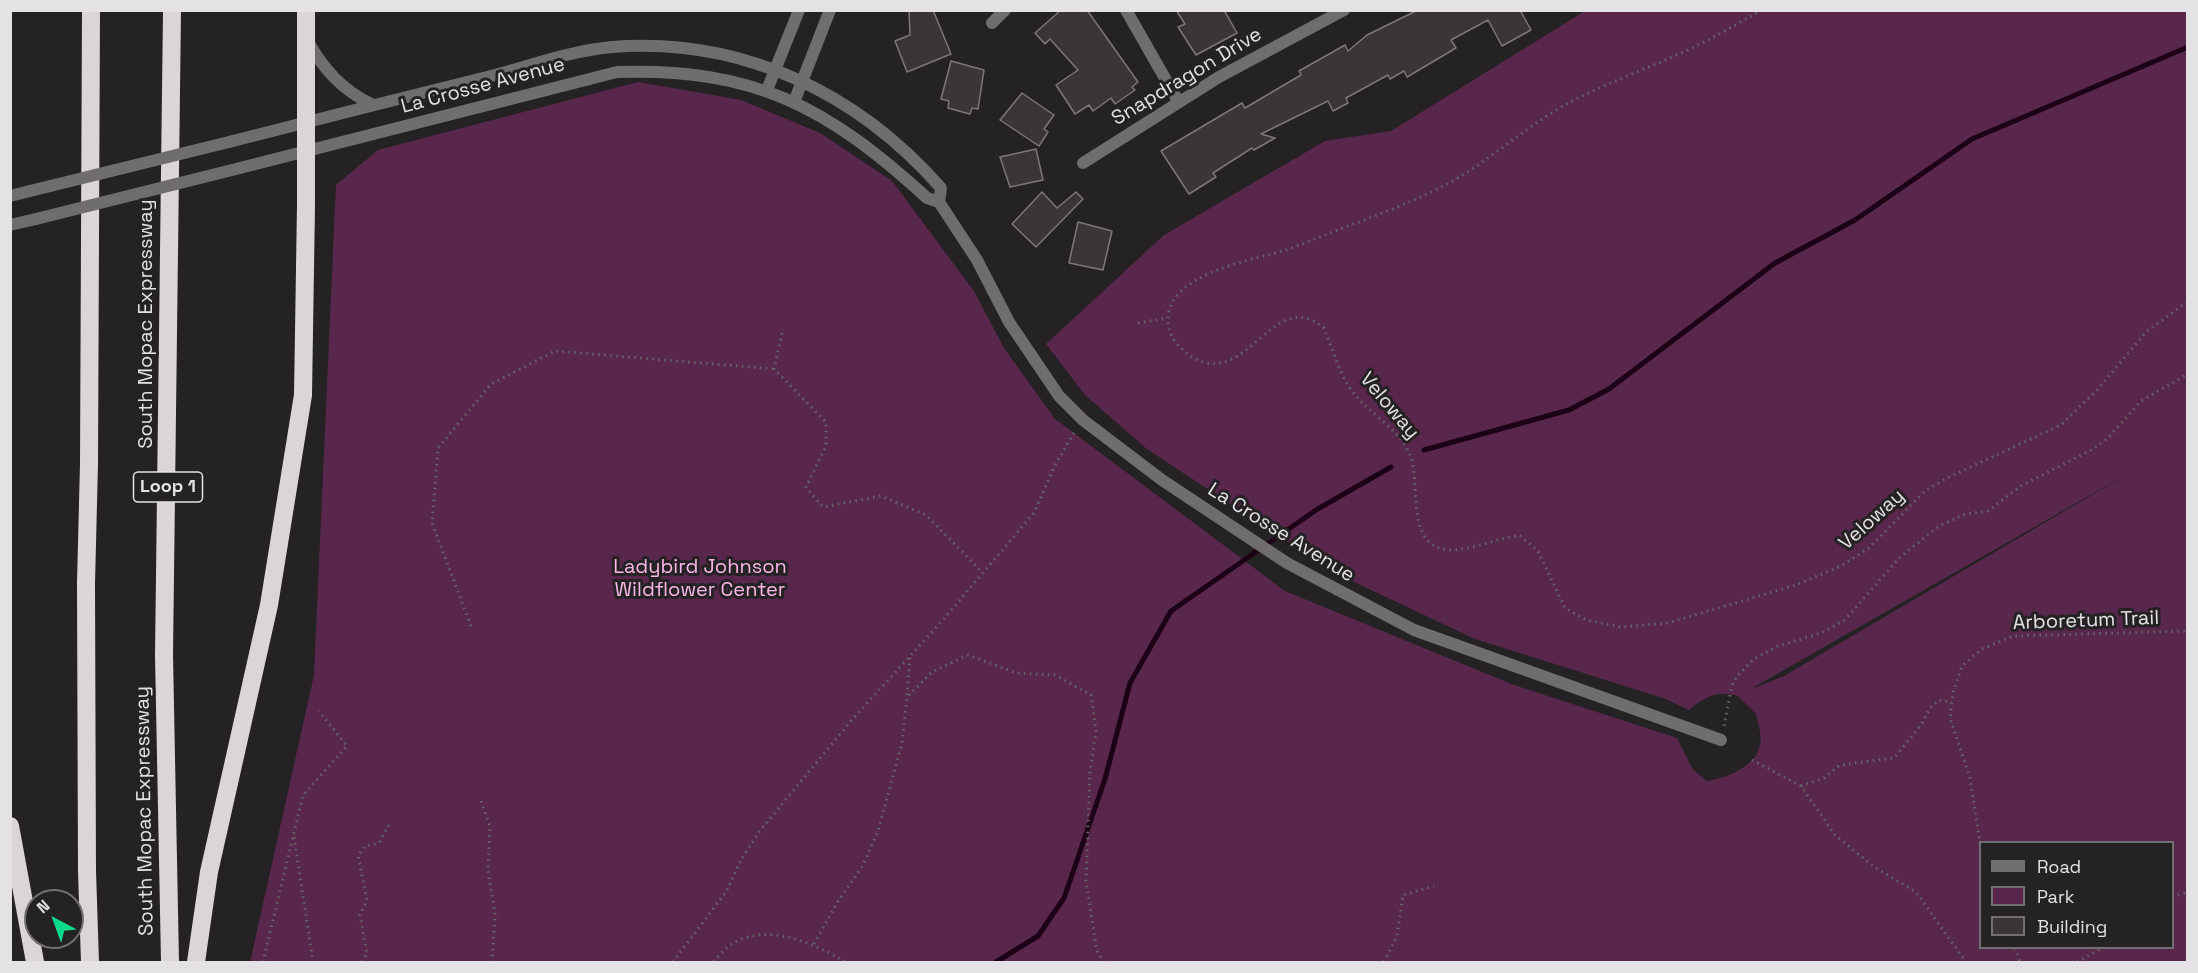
<!DOCTYPE html>
<html>
<head>
<meta charset="utf-8">
<style>
	body { margin:0 }
	#map { position:relative; width:2198px; height:973px; overflow:hidden; background:#252224; font-family:"Space Grotesk",sans-serif }
	canvas { display:block }
	.frame { position:absolute; inset:0; border:12px solid #e4e2e4; pointer-events:none }
	.legend { position:absolute; left:1979px; top:841px; width:195px; height:108px; box-sizing:border-box; background:#252224; border:2px solid #716f71; margin:0; padding:8px 10px; list-style:none; font-size:18px; color:#e4e2e4 }
	.legend li { display:flex; align-items:center; gap:12px; height:30px }
	.legend b { width:30px; border:2px solid #716f71 }
	.north { position:absolute; left:24px; top:889px; width:60px; height:60px; box-sizing:border-box; background:#252224; border:2px solid #716f71; border-radius:50%; rotate:319deg; font-size:16px; font-weight:700; line-height:24px; text-align:center; color:#e4e2e4 }
	.north::after { content:''; display:block; margin:auto; width:21px; height:27px; background:#09d98b; clip-path:polygon(50% 0,100% 100%,50% 72%,0 100%) }
</style>
</head>
<body>
<div id="map">
<canvas width="2198" height="973"></canvas>
<div class="frame"></div>
<ul class="legend">
<li><b style="height:8px;background:#6f6d6e"></b>Road</li>
<li><b style="height:16px;background:#59274c"></b>Park</li>
<li><b style="height:16px;background:#3a3638"></b>Building</li>
</ul>
<div class="north">N</div>
</div>
<script>
const g = document.querySelector('canvas').getContext('2d');
g.lineJoin = 'round';
function paint(path, color) { g.fillStyle = color; g.fill(path, 'evenodd'); }
function stroke(path, color, width, dash) { g.strokeStyle = color; g.lineWidth = width; g.lineCap = dash ? 'butt' : 'round'; g.setLineDash(dash || []); g.stroke(path); }
function write(font, color, halo, rows, align = 'center') {
  g.font = font + ' "Space Grotesk",sans-serif'; g.lineWidth = 6; g.setLineDash([]); g.textBaseline = 'middle'; g.strokeStyle = halo; g.fillStyle = color; for (const [text, x, y, turn = 0] of rows) {
    g.save(); g.translate(x, y); g.rotate((+turn || 0) * Math.PI / 180); g.textAlign = isNaN(turn) ? turn : align; if (halo) g.strokeText(text, 0, 0); g.fillText(text, 0, 0); g.restore();
  }
}
const green = new Path2D(`
	M1585,11H2187V962H250L314,675L336,185L378,150L638,82L741,100L820,133L892,181L974,291L1004,348L1055,419L1285,591L1514,685L1677,738L1693,770L1707,781C1732,777 1766,762 1760,732C1759,726 1758,718 1755,713C1750,707 1743,702 1738,696C1718,690 1704,697 1689,710L1663,698L1475,639L1333,572L1147,449L1085,395L1046,344L1164,235L1325,141L1391,131ZM2136,469L1784,676L1754,688V687ZM1980,842H2172V948H1980Z`);
const stream = new Path2D(`
	M1424,450L1569,410L1609,389L1775,263L1855,220L1972,139L2188,47
	M996,962L1038,936L1064,898L1105,779L1130,683L1171,611L1316,510L1391,467`);
const building = new Path2D(`
	M909,10H933L951,54L907,72L895,41L910,35Z
	M1061,10H1087L1138,82L1132,87L1135,90L1115,104L1111,98L1093,111L1089,105L1075,114L1056,85L1078,70L1050,39L1045,44L1035,33Z
	M1176,10H1224L1237,33L1196,55L1178,27L1185,24Z
	M1418,10H1520L1531,30L1502,46L1488,20L1451,40L1456,48L1407,77L1404,71L1390,79L1388,75L1346,98L1348,103L1333,111L1328,101L1261,134L1275,138L1254,150L1252,148L1213,173L1216,177L1189,194L1161,151L1242,103L1245,108L1301,75L1299,71L1345,45L1348,51L1367,35Z
	M951,61L984,70L978,109L972,108L970,114L948,108L949,101L941,99Z
	M1022,93L1054,115L1044,129L1048,132L1039,146L1000,120Z
	M1036,149L1043,180L1010,187L1000,157Z
	M1042,192L1057,208L1076,192L1083,199L1036,247L1012,224Z
	M1078,222L1112,231L1103,270L1069,263Z`);
const path = new Path2D(`
	M1762,10C1742,21 1722,33 1702,43C1663,63 1621,77 1582,96C1539,116 1502,151 1461,176C1418,202 1367,218 1320,237C1309,241 1298,246 1286,250C1253,260 1170,273 1168,318C1167,331 1174,342 1183,350C1243,403 1271,282 1324,328C1332,348 1339,373 1352,391C1369,414 1399,428 1410,455C1421,481 1406,535 1439,548C1459,556 1497,537 1520,536L1538,551L1565,608L1586,620L1621,627L1668,623L1796,585L1841,566L1869,548L1925,491L1945,479L2061,425L2097,390L2146,332L2188,301
	M1138,323L1167,318
	M782,333L774,369L826,422V446L806,487L823,507L881,496L926,515L982,572
	M471,626L432,523L438,448L491,384L555,351L774,369
	M907,695L910,655
	M1724,726L1732,685L1737,676L1754,659L1778,646L1821,633L1845,620L1899,558L1939,526L1965,514L1988,511L2021,486L2093,449L2108,438L2141,401L2188,374
	M1752,760L1801,786L1835,835L1874,867L1916,892L1966,962
	M1801,786L1824,778L1840,765L1894,758L1921,725L1930,708L1939,700L1952,702
	M481,801L490,826L488,870L495,914L492,962
	M294,837L313,962
	M1980,844L1970,778L1950,718L1953,692L1962,666L1982,649L2013,636L2188,631
	M2172,897L2188,892
	M814,944L837,903L863,865L878,831L902,743L907,697L932,672L968,655L1016,673L1055,675L1091,695L1096,731L1090,772L1086,881L1097,951L1104,962
	M2015,948L2020,962
	M263,962L303,795L347,746L319,711
	M362,962L367,954L360,915L367,900L358,856L365,846L379,843L391,821
	M673,962L726,892L741,860L759,832L850,722L941,622L1034,513L1055,465L1075,431
	M714,962C747,914 806,939 846,962
	M1384,962L1397,936L1403,895L1434,886
	M2077,962L2102,948
	M2186,962H2188`);
const minor = new Path2D(`
	M1126,10L1178,101
	M992,23L1005,10
	M767,90L799,10
	M794,102L830,10
	M1083,163L1219,77L1344,10`);
const tertiary = new Path2D(`
	M307,40C324,70 342,90 373,105
	M233,141C314,120 394,100 475,80C520,70 566,51 612,47C741,37 857,92 941,188L939,202
	M240,168L617,72C755,68 826,106 927,198L939,202L977,260L1009,322L1059,396L1083,420L1162,480L1287,563L1414,630L1721,740
	M10,196L30,191
	M10,225L36,219`);
const motorway = new Path2D(`
	M10,826L35,962
	M90,962L87,871L86,583L89,464L91,10
	M170,962L164,655L172,10
	M196,962L209,872L269,605L303,395L306,205V10`);
const tertiaryBridge = new Path2D(`
	M30,191L233,141
	M36,219L240,168`);
const shields = [
	[168,487,69]
];
const shieldNames = [
	["Loop 1",168,487]
];
const streetNames = [
	["Snapdragon Drive",1187,77,-31],
	["La Crosse Avenue",483,86,-15],
	["South Mopac Expressway",147,324,-90],
	["Veloway",1389,406,50],
	["Veloway",1872,520,-42],
	["La Crosse Avenue",1281,533,32],
	["Arboretum Trail",2086,621,-2],
	["South Mopac Expressway",145,811,-91]
];
const parkNames = [
	["Ladybird Johnson",700,568],
	["Wildflower Center",700,591]
];
paint(green, '#59274c');
stroke(stream, '#1c0015', 5);
paint(building, '#3a3638');
stroke(building, '#7b777a', 1.5);
stroke(path, '#676466', 3, [1.5, 4.5]);
stroke(minor, '#6f6d6e', 12);
stroke(tertiary, '#6f6d6e', 12);
stroke(motorway, '#dad5d8', 18);
stroke(tertiaryBridge, '#6f6d6e', 12);
for (const [x, y, w] of shields) { const box = new Path2D(); box.roundRect(x - w / 2, y - 15, w, 30, 4.5); g.fillStyle = '#252224'; g.fill(box); stroke(box, '#e4e2e4', 1.5); }
write('bold 18px', '#e4e2e4', null, shieldNames);
write('20px', '#e4e2e4', '#252224', streetNames);
write('20px', '#fdb7e7', '#252224', parkNames);
</script>
</body>
</html>
